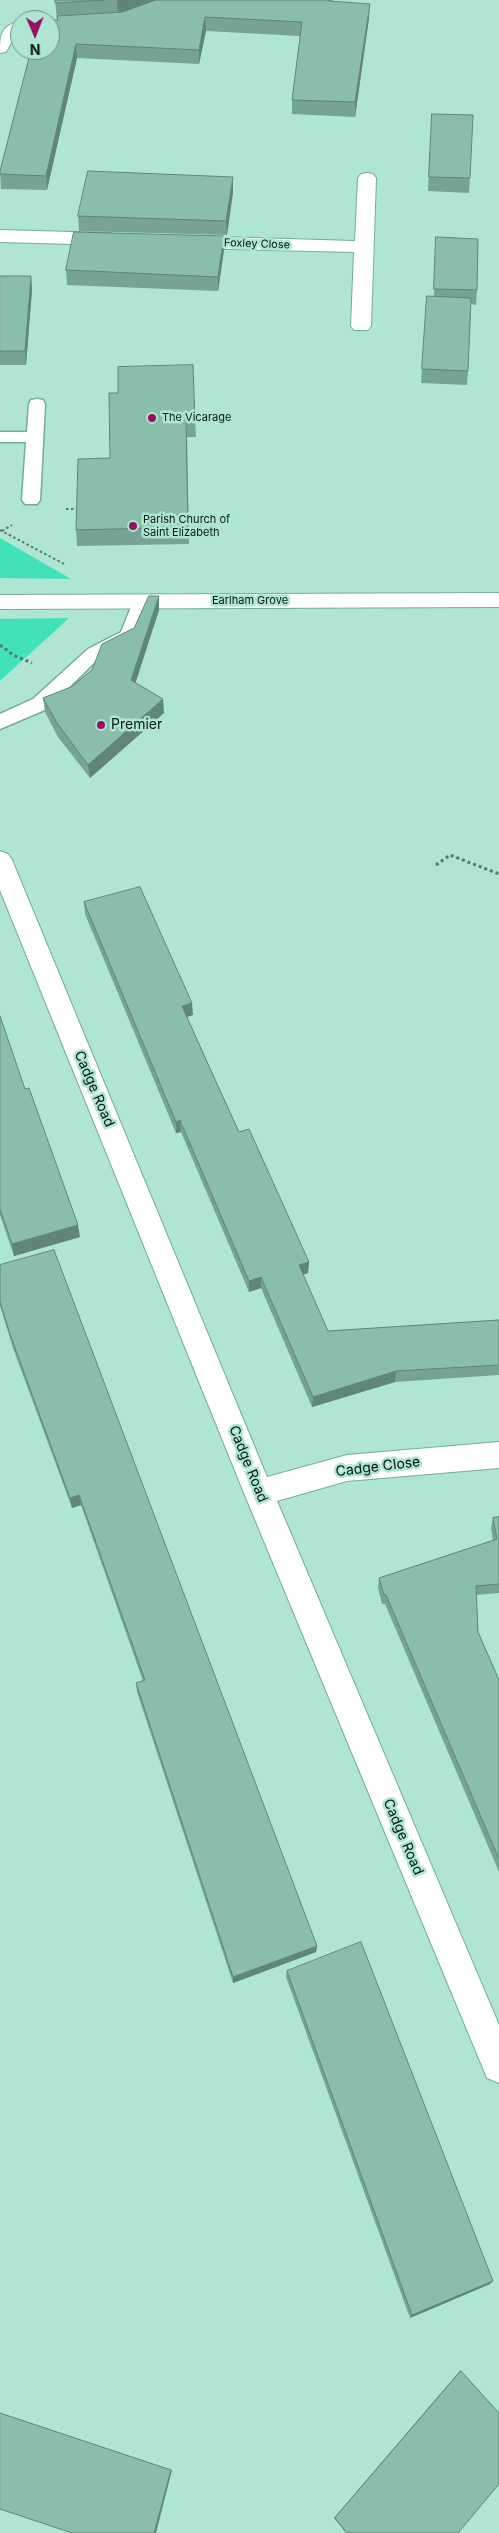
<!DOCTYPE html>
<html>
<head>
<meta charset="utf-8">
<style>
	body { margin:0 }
	#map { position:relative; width:499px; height:2533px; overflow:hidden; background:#afe5d3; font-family:Inter,sans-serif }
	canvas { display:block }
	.north { position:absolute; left:10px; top:10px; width:50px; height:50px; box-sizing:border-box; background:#afe5d3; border:1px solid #6b9386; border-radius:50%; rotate:179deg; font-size:14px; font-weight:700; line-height:20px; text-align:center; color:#041913 }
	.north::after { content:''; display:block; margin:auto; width:18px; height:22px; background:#990e61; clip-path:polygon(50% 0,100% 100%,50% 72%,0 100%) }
</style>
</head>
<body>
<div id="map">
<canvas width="499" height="2533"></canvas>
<div class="north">N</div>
</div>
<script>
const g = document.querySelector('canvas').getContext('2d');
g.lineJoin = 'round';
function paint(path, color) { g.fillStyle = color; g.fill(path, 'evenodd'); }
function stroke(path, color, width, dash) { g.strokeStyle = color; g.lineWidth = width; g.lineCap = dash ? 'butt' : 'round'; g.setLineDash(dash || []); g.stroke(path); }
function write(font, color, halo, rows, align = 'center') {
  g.font = font + ' Inter,sans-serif'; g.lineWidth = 5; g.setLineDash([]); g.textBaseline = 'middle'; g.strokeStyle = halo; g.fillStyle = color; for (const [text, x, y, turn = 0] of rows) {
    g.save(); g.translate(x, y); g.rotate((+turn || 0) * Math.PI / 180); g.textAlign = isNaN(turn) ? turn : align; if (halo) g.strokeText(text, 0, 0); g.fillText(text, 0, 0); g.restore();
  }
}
const green = new Path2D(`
	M0,538L71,579L0,578Z
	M69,618L0,681V619Z`);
const pathFar1 = new Path2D(`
	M66,509H79
	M0,530L66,565
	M2,531L12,525`);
const path = new Path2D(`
	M0,645L13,655L32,663
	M436,865L450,855L499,874`);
const lane = new Path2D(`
	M37,399L43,400L45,404L40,500L37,504H25L22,500L26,442H0V432H27L29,404L31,400Z
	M142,596L148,598L151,602L134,640L100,657L47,709L0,729V714L33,699L88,649L121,632L133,602L136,598Z`);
const street = new Path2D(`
	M20,21V33L16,34L6,52L0,53C0,35 1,26 20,21Z
	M367,173L373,174L376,178L371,326L368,330H354L351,326L354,252L187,248L180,246L178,242L180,238L187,236L355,241L358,178L361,174Z
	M0,230L109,233L116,235L118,239L116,243L109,245L0,242Z
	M499,593V607L0,609V595Z
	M0,851L8,854L12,860L267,1477L347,1455L499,1442V1468L347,1481L277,1501L499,2025V2083L487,2078L244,1493L0,890Z`);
const wall = new Path2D(`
	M55,0H333V2L369,18L355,117L292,114V100L300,36L206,31L199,64L77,58L47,190L1,189L0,171L57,20Z
	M432,114L470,178L469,193L428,191Z
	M233,192L227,235L79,231L78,216Z
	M224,236V250L218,291L67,285L66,270Z
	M436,237L477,290L476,305L471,304L468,371L467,385L421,383L426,310L434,296Z
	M0,276H31L32,290L26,365H0Z
	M118,393L195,420L196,437H187L189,544L77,546L76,530L110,458Z
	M159,596V610L135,682L164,713L90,778L58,737L45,712L43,698L71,687L92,670L134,628Z
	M84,902L193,1015L187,1017L239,1132L309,1262L308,1273L303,1275L328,1331L499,1320V1375L395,1382L312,1407L261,1288L249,1292L181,1132L176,1133L85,914Z
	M0,1016L25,1089L80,1237L14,1256L0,1215Z
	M0,1265L317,1946L316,1952L233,1983L137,1692L136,1683L143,1681L81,1505L72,1508L13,1348L0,1306Z
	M499,1517V1593L476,1595L478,1632L499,1680V1872L385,1604H382L378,1588L379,1578L493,1541L491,1528L493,1518Z
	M287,1971L490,2284L410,2318L286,1977Z
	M461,2371L458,2533H346L334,2518L459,2372Z`);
const shadedWall = new Path2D(`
	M117,0H158L118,13Z
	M370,4L369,18L355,117V102Z
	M205,17L206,31L199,64V50Z
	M76,44L77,58L47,190L46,176Z
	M233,177V192L227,235L226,221Z
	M224,236V250L218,291V277Z
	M31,276L32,290L26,365L25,351Z
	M159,596V610L132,694L131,680Z
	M163,699L164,713L90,778L88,765Z
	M192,1003L193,1015L183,1018L182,1006Z
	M180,1120L181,1132L176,1133V1122Z
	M78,1225L80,1237L14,1256L12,1244Z
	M309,1262L308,1273L299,1276V1265Z
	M261,1277V1288L249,1292V1281Z
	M396,1371L395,1382L312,1407L313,1397Z
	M79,1495L81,1505L72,1508L70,1498Z
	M317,1946L316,1952L233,1983V1977Z
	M493,2281L490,2284L410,2318L412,2315Z
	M171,2470H172L156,2533H154Z`);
const building = new Path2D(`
	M55,0H105L56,3Z
	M156,0H329V1L370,4L355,102L292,100L302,22L205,17L199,50L76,44L46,176L0,174V171L31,50H50V20H58L57,16L122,12Z
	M432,114L473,115L470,178L429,177Z
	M88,171L233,177L226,221L78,216Z
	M74,232L224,236L218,277L66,270Z
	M436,237L478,239L477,290L434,289Z
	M0,276H31L25,351H0Z
	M427,296L471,298L468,371L422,369Z
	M193,365L195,420H186L188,527L76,530L78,459L110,458L109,393H118V367Z
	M149,596H159L131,680L163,699L88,765L57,723L43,698L71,687L92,670L102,644L134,628Z
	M140,887L192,1003L182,1006L207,1062L239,1132L249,1129L309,1262L299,1265L328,1331L499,1320V1365L396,1371L313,1397L261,1277L249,1281L180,1120L176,1122L84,902Z
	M0,1016L25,1089L29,1088L78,1225L12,1244L0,1209Z
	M54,1250L317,1946L233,1977L136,1683L145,1680L79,1495L70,1498L11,1337L0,1302V1265Z
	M499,1517V1584L476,1586L478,1632L499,1680V1859L386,1595H384L379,1578L497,1539L493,1518Z
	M361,1942L493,2281L412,2315L287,1971Z
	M461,2371L499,2413V2484L458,2533H347L335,2518Z
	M0,2413L171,2470L154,2533H72L0,2509Z`);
const markers = [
	[152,418,5,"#990e61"],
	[133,526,5,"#990e61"],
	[101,725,5,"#990e61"]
];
const farStreetnames = [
	["Foxley Close",257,244,2],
	["Earlham Grove",250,601]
];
const farPoinames = [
	["The Vicarage",162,418],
	["Parish Church of",143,520],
	["Saint Elizabeth",143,533]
];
const poiNames = [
	["Premier",111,725]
];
const streetNames = [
	["Cadge Road",94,1089,67],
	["Cadge Road",248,1464,68],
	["Cadge Close",378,1467,-7],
	["Cadge Road",403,1837,67]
];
paint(green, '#41e2ba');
stroke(lane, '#77ab9a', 3);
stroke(street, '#77ab9a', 2);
stroke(pathFar1, '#55796e', 2, [2.5, 2.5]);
stroke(path, '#55796e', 3, [3, 3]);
paint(lane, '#fff');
paint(street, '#fff');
paint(wall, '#76a395');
paint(shadedWall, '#608579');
paint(building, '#89bead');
stroke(building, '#608579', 1);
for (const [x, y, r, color] of markers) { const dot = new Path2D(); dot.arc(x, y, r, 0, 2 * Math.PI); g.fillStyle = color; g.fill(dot); stroke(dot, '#afe5d3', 2); }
write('11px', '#041913', '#afe5d3', farStreetnames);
write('11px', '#041913', '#afe5d3', farPoinames, 'left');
write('14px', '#041913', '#afe5d3', poiNames, 'left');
write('14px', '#041913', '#afe5d3', streetNames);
</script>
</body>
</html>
